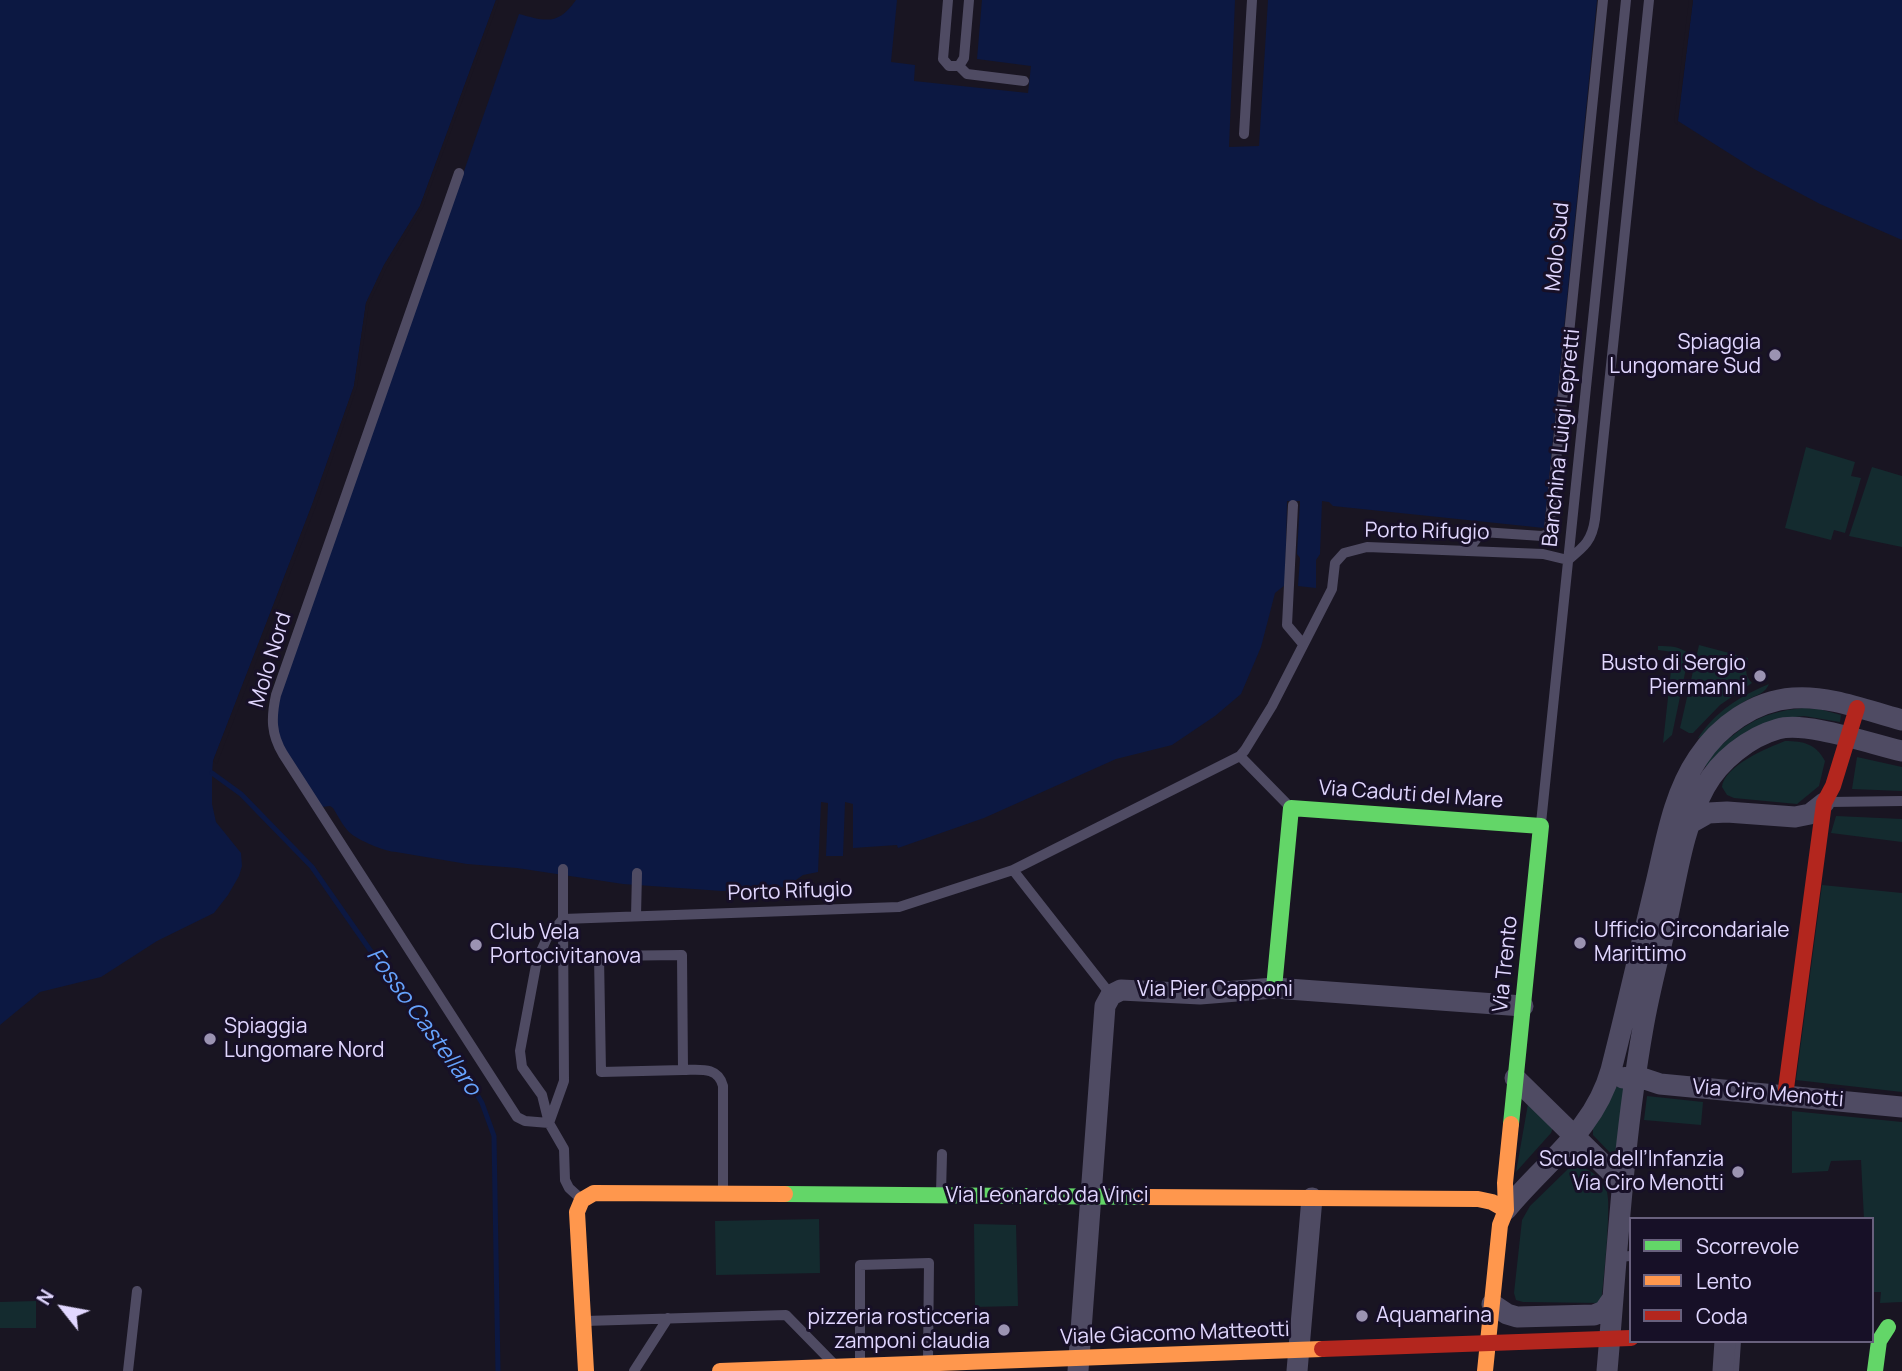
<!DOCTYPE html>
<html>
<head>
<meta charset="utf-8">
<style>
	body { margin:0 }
	#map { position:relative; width:1902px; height:1371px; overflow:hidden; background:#191522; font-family:Manrope,sans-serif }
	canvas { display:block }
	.legend { position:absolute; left:1629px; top:1217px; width:245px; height:126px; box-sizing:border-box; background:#171027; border:2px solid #68607d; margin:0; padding:9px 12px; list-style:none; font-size:21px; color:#e1d7ff }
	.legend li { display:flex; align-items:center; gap:14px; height:35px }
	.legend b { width:35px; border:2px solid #68607d }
	.north { position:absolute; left:28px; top:1273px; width:70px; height:70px; -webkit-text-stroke:5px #171027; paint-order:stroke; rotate:301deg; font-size:19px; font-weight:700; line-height:28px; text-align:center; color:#e1d7ff }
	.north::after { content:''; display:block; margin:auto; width:24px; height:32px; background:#e1d7ff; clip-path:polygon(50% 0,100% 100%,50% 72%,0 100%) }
</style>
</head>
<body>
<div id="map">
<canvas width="1902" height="1371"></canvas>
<ul class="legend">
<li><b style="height:9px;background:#63d668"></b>Scorrevole</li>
<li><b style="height:9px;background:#ff974d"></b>Lento</li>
<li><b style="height:9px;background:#b3261e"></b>Coda</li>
</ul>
<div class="north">N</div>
</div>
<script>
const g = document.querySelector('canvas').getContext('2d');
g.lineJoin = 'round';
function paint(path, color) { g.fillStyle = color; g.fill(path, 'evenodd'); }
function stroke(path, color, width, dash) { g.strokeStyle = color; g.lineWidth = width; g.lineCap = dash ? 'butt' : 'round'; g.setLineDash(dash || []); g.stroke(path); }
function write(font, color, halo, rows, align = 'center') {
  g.font = font + ' Manrope,sans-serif'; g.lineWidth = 6; g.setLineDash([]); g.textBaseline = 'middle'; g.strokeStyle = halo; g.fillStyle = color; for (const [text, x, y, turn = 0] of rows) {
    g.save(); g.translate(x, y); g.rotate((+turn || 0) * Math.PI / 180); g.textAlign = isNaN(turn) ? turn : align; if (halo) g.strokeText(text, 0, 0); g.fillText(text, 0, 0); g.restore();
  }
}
const green = new Path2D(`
	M1806,447L1855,462L1851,476L1861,478L1845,533L1834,530L1831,540L1785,528Z
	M1872,467L1902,476V547L1849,536Z
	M1699,645L1748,658C1746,668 1744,675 1752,683L1720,705L1693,733H1689L1680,728Z
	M1658,646C1671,646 1679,646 1689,654L1672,735L1663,743L1673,652L1658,650Z
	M1769,684C1765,693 1759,694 1751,698C1732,707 1717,722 1702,737L1698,738C1715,712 1740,696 1769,684Z
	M1804,708L1819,709L1841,715L1840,722L1804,716L1779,719L1707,767L1704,764L1705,760C1739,729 1756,712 1804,708Z
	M1785,741C1804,741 1816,744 1825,761L1819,786L1797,804L1734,798L1727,795L1722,787C1724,766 1767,748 1785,741Z
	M1857,757L1902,767V791L1852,789Z
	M1836,816L1902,819V842L1831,833Z
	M1822,885L1902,893V1092L1796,1080Z
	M1620,1086L1624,1089L1618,1161L1593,1135V1128L1614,1087Z
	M1647,1096L1703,1102L1701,1125L1644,1120Z
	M1528,1104L1553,1128L1551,1133L1516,1172Z
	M1792,1111L1902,1122V1302L1880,1303L1881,1292H1872V1219H1864L1861,1160L1831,1161L1828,1171L1792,1173Z
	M1574,1165C1588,1167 1603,1178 1607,1192C1609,1201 1608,1211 1608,1220C1607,1248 1604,1275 1601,1303L1523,1302L1516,1300L1514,1293L1522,1220L1530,1206L1568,1169Z
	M819,1219L820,1273L716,1275L715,1221Z
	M974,1224L1016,1225L1018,1306L975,1307Z
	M36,1301V1328H0V1302Z`);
const water = new Path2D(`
	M0,0H496L420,206L384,265L366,303L354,386L312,505L213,761L212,773V804L216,822L241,853L242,866L239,876L228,895L214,913L157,941L101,977L40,992L0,1025Z
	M576,0H897L891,62L915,65L914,81L1028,93L1031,66L977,59L982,0H1235L1229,147L1259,146L1268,0H1597L1544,528L1333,506L1329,502L1322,501L1320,554L1316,560V588L1298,586L1300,558L1297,554L1300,501H1287L1285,585L1275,593L1261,647L1241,694L1215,716L1172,745L1116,759L984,818L898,848L897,845L853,848V804L845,802L843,856H826L828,803L821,802L818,872L803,875L786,887L722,891L623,884L517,868L467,864L396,852C386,852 357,840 349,832C343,826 338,816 333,808L330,806L322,807C308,786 288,761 280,739C275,726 278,712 279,699L519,14C545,21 558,26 576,0Z
	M1693,0H1902V240L1820,204L1754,169L1678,121Z`);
const pier = new Path2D(`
	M496,0L499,1L423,207L387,267L369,304L357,387L316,506L217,764L213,761L312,505L354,386L366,303L384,265L420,206Z
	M1689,0H1693L1677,125L1674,121Z`);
const stream = new Path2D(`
	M212,773L241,794L312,867L421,1023L463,1071L482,1103L494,1136L498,1371`);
const lane = new Path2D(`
	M948,0L943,59L949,66H959
	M959,66L967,74L1024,81
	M959,66L964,58L969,0
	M1244,134L1252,0
	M459,173L276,695C271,718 271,734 283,754L517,1117L525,1121L549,1123L564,1149L565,1180L569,1188L580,1198
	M1293,505L1287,625L1303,644
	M1467,551L1482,532L1542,536L1548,534L1549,530L1603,0
	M1568,560C1584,547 1592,541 1595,519L1649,0
	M1240,756L1289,806
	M1830,802L1902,801
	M1541,823L1626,0
	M563,869V919L899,907L1013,870L1240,756L1245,750L1272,706L1332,589L1335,563L1344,553L1367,547L1543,554L1568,560
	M1013,870L1111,995
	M636,916L637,873
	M563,919L564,1081L549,1123L542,1095L522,1067L520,1051L537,960L547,938Z
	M682,955L683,1070L601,1072L599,956Z
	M683,1070C699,1070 718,1066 723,1086V1191
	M941,1193L942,1154
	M1616,1257L1631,1256
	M585,1321L786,1315L832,1362
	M860,1363V1265L929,1263L928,1360
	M128,1371L137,1291
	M634,1371L668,1318
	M1734,1371L1736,1341`);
const street = new Path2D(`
	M1685,826L1708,813L1727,812L1795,817L1810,814L1824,803
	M1515,1078L1611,1172L1623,1186
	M1623,1078L1636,1076L1660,1084L1902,1107
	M1506,1210C1544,1163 1594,1131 1611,1070C1627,1008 1641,945 1656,883C1666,841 1673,795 1698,758C1719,726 1754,701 1793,698C1829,695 1868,711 1902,720
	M1492,1304L1507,1314L1517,1317L1594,1315L1604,1311L1613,1298
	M1078,1371L1105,1006L1111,995L1121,990L1200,994L1274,988L1523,1006
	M1297,1371L1312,1198
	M1607,1371C1617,1257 1623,1141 1643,1028C1649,992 1659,956 1667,920C1677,876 1683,827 1705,787C1719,761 1749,737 1778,729C1806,721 1871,744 1902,751
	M1723,1371L1725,1341`);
const fast = new Path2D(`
	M1274,988L1291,808L1541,826L1511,1124
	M785,1194L1144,1197
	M1875,1371L1879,1341L1888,1327`);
const slow = new Path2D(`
	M1144,1197L1478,1199L1492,1202L1506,1210
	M586,1371L577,1212L582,1200L594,1193L785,1194
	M720,1371L1322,1349
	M1485,1371L1500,1225L1506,1210L1505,1183L1511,1124`);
const jam = new Path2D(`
	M1785,1096L1824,803L1833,786L1857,708
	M1322,1349L1631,1338`);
const markers = [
	[1775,355,7,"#9b93b2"],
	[1760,676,7,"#9b93b2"],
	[1580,943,7,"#9b93b2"],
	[476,945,7,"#9b93b2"],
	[210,1039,7,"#9b93b2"],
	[1738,1172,7,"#9b93b2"],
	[1362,1316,7,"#9b93b2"],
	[1004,1330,7,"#9b93b2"]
];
const streetNames = [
	["Molo Sud",1558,247,-84],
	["Banchina Luigi Lepretti",1562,438,-84],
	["Porto Rifugio",1427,532,1],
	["Molo Nord",271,660,-73],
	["Via Caduti del Mare",1411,795,4],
	["Porto Rifugio",790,892,-2],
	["Via Trento",1506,964,-84],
	["Via Pier Capponi",1215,990],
	["Via Ciro Menotti",1768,1094,5],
	["Via Leonardo da Vinci",1047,1196],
	["Viale Giacomo Matteotti",1175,1334,-2]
];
const poiNames = [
	["Spiaggia",1761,343],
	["Lungomare Sud",1761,367],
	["Busto di Sergio",1746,664],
	["Piermanni",1746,688],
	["Ufficio Circondariale",1594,931,"left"],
	["Marittimo",1594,955,"left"],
	["Club Vela",490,933,"left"],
	["Portocivitanova",490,957,"left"],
	["Spiaggia",224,1027,"left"],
	["Lungomare Nord",224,1051,"left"],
	["Scuola dell’Infanzia",1724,1160],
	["Via Ciro Menotti",1724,1184],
	["Aquamarina",1376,1316,"left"],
	["pizzeria rosticceria",990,1318],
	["zamponi claudia",990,1342]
];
const waterNames = [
	["Fosso Castellaro",423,1022,54]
];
paint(green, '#142b2f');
paint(water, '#0c1842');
paint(pier, '#191522');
stroke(stream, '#0c1842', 5);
stroke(lane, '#4f4b63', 10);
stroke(street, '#4f4b63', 21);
stroke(fast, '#63d668', 16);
stroke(slow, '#ff974d', 16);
stroke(jam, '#b3261e', 16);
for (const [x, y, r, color] of markers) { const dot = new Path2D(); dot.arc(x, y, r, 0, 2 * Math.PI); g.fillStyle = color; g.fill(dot); stroke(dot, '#171027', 2.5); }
write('21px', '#e1d7ff', '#171027', streetNames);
write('21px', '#e1d7ff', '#171027', poiNames, 'right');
write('italic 23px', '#66a3fd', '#171027', waterNames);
</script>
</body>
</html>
